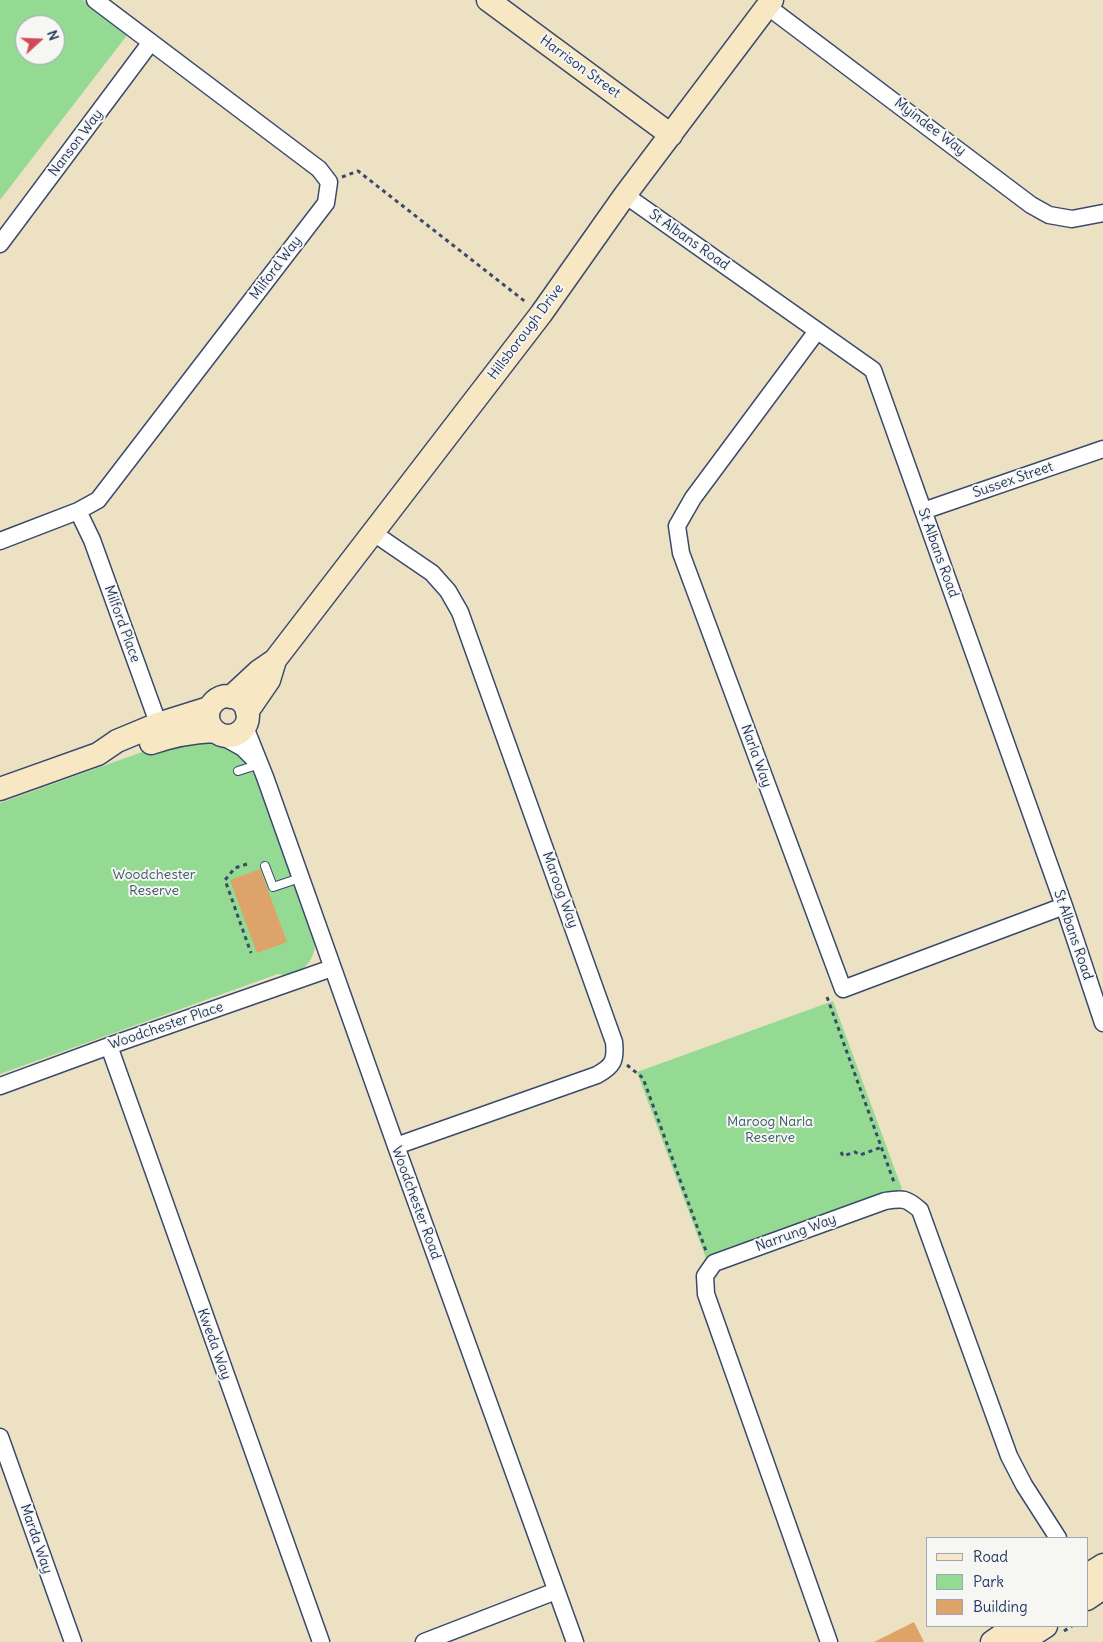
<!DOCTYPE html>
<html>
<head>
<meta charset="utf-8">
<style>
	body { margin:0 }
	#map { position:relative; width:1103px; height:1642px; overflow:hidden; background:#ede1c3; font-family:Delius,sans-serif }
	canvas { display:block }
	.legend { position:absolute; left:926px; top:1537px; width:162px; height:90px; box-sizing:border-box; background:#f6f6f2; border:1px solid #9ea6b7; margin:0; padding:6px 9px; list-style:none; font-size:15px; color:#1b2f5e }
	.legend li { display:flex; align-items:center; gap:10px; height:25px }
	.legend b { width:25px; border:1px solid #9ea6b7 }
	.north { position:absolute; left:15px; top:15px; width:50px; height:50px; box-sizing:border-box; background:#f6f6f2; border:1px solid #9ea6b7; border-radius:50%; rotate:70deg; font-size:14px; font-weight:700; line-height:20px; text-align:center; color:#1b2f5e }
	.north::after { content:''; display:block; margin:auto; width:18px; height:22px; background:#d1495b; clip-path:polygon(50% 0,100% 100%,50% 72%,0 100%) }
</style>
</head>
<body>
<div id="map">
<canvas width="1103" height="1642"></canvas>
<ul class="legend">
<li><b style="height:6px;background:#f7e8c3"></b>Road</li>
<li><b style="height:14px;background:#95da93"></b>Park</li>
<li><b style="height:14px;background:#dda368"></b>Building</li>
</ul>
<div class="north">N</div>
</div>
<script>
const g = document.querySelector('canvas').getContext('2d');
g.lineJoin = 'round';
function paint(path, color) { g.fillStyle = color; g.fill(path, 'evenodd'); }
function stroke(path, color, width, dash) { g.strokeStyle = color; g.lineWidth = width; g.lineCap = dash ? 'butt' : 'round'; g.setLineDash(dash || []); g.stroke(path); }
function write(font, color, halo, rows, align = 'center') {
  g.font = font + ' Delius,sans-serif'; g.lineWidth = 4; g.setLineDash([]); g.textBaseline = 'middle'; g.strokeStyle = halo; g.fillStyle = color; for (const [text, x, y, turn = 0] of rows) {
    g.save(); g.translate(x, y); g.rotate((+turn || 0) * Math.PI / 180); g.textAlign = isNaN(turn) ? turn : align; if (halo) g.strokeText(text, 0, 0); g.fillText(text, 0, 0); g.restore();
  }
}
const green = new Path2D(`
	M0,0H83L128,34L0,200ZM25,25H55V55H25Z
	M204,734L244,755L261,788L315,944C314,964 298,978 278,974L0,1074V803L184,737Z
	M833,1001L902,1189L707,1261L637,1072Z`);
const building = new Path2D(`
	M260,869L287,942L257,953L230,880Z
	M914,1622L924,1642H874Z`);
const path = new Path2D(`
	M342,177L358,171L527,303
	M247,864L235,868L225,880L251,953
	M827,997L895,1185
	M627,1065L643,1078L706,1251
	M841,1152L843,1156L855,1152L860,1155L882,1147
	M1064,1631L1072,1626`);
const lane = new Path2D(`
	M238,771L260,764
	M265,866L273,887L300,878`);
const street = new Path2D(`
	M767,6L1031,205L1049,215L1072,219L1103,213
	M625,195L873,370L1064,906L1103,1023
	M0,244L151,42
	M817,331L693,498L677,526L681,553L843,989L1064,906
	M78,511L92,540L162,734
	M923,511L1103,449
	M372,532L432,573L448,591L460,612L614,1042C616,1061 613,1066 597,1075L396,1146
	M0,541L78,511L98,500L326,203L329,182L319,169L95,0
	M245,727L265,777L396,1146L575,1642
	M220,735L243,748L256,761
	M109,1046L321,1642
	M0,1086L109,1046L332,968
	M0,1437L73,1642
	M424,1642L556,1591
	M829,1642L706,1294L705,1276L714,1263L885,1201C903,1198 906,1198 920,1210L1009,1456L1024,1485L1058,1538`);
const secondary = new Path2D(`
	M488,0L671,135
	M208 716a20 20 0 1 1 40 0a20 20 0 1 1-40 0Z
	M231,697L259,671L275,660L541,314L625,195L772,0
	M247,712L269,680L275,660
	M151,743C174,735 191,732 214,731
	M0,789L98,754L117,741L158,724L209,708
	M1087,1575L1103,1565
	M1087,1599L1103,1588
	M992,1642L1015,1626
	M1022,1642L1046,1626`);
const streetNames = [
	["Harrison Street",580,67,36],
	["Myindee Way",930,127,37],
	["Nanson Way",76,143,-53],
	["St Albans Road",689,240,35],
	["Milford Way",276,268,-53],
	["Hillsborough Drive",526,332,-53],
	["Sussex Street",1013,480,-19],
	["St Albans Road",938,553,70],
	["Milford Place",122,624,70],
	["Narla Way",756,756,70],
	["Maroog Way",560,890,70],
	["St Albans Road",1073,935,71],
	["Woodchester Place",166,1026,-19],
	["Woodchester Road",416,1203,70],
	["Narrung Way",796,1233,-20],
	["Kweda Way",214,1344,70],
	["Marda Way",36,1539,71]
];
const parkNames = [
	["Woodchester",154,875],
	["Reserve",154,891],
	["Maroog Narla",770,1122],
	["Reserve",770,1138]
];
paint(green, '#95da93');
paint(building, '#dda368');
stroke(lane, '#3a4a6d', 10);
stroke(street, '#3a4a6d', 19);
stroke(secondary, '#3a4a6d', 25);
stroke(path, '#3a4a6d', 3, [4, 4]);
stroke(lane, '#fff', 8);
stroke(street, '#fff', 16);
stroke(secondary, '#f7e8c3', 22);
write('14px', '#1b2f5e', '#f6f6f2', streetNames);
write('14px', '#3a5a6b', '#f6f6f2', parkNames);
</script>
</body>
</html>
